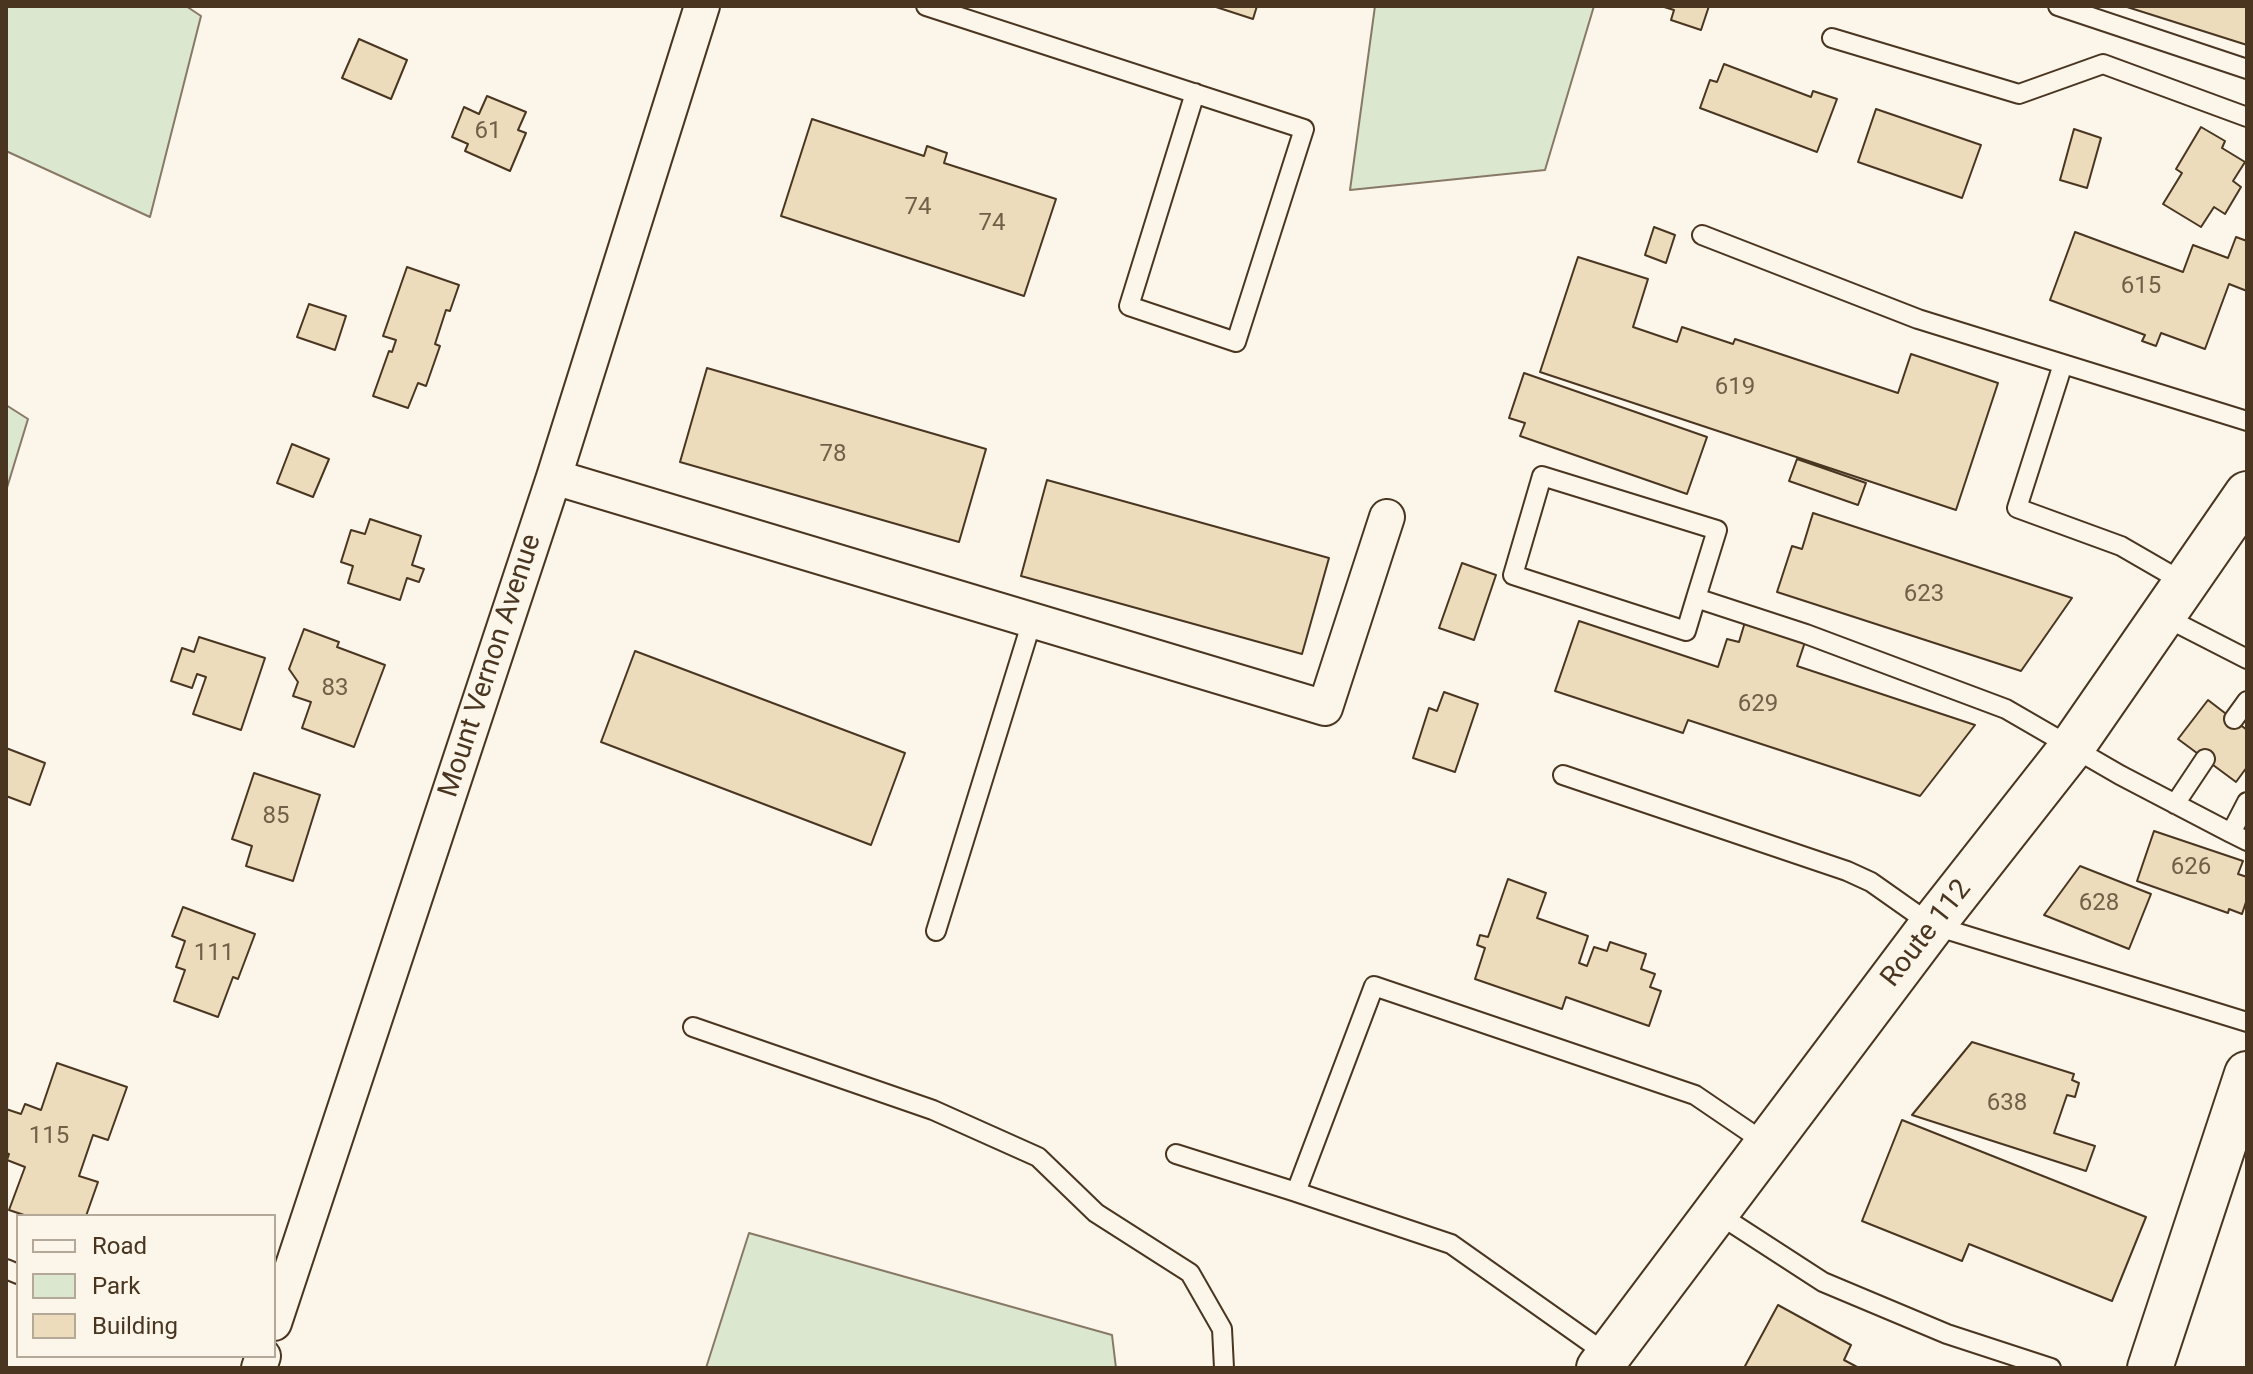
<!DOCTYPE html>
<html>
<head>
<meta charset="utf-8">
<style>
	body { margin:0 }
	#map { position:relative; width:2253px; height:1374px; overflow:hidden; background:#fbf6e9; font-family:Roboto,sans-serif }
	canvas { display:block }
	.frame { position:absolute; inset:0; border:8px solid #4a3520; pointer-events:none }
	.legend { position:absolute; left:16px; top:1214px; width:260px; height:144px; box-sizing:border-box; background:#fbf6e9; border:2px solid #b4a999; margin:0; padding:10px 14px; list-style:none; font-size:24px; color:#4a3520 }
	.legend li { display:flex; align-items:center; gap:16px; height:40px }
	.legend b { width:40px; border:2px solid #b4a999 }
</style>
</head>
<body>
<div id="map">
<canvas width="2253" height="1374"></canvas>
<div class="frame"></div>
<ul class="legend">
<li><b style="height:10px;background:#fbf6e9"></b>Road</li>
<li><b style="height:22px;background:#dce7d0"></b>Park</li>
<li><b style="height:22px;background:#ecdcbc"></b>Building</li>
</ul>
</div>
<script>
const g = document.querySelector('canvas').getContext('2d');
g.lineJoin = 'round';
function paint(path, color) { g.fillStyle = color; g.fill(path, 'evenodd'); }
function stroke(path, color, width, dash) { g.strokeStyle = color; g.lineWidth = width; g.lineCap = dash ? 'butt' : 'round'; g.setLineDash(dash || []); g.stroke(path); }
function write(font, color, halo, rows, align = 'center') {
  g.font = font + ' Roboto,sans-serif'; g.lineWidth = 6; g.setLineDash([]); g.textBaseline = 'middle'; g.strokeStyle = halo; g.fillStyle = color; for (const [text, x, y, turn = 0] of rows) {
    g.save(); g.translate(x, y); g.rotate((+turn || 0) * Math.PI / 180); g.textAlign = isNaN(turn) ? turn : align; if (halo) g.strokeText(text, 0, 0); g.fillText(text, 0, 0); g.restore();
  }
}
const green = new Path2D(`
	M6,6H186L201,16L150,217L6,151Z
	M1375,6H1594L1545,170L1350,190Z
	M6,405L28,419L6,491Z
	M749,1233L1112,1335L1116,1368H706Z`);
const building = new Path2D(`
	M1213,6H1257L1253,19Z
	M1661,6H1709L1701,30L1671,20L1674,10Z
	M2124,6H2247V45Z
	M359,39L407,60L391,99L342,78Z
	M1724,64L1811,97L1813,91L1837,99L1817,152L1700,108L1710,80L1717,82Z
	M487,96L526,112L518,130L526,133L510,171L465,151L468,144L452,137L464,107L479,114Z
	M1876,109L1981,145L1962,198L1858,162Z
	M812,119L924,156L927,146L947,153L944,163L1056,199L1024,296L781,216Z
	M2201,127L2225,141L2222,148L2245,162L2233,181L2241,187L2225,214L2214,207L2201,227L2163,204L2182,173L2176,169Z
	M2074,129L2101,138L2087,188L2060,180Z
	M1654,227L1675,235L1666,263L1645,255Z
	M2075,232L2183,272L2193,245L2228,258L2236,237L2247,241V291L2229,284L2205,349L2161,333L2156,346L2142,341L2145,335L2050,300Z
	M1578,257L1648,279L1633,327L1677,342L1682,327L1733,344L1735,339L1898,393L1911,354L1998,383L1956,510L1540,372Z
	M407,267L459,285L450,311L446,310L435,344L440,346L426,386L418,383L408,408L373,396L389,351L392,352L396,340L383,336Z
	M309,304L346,316L335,350L297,337Z
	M707,368L986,449L959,542L680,462Z
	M1524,373L1707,437L1687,494L1520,436L1525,423L1509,418Z
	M292,444L329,459L313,497L277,483Z
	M1797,459L1866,483L1858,505L1789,481Z
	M1047,480L1329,558L1302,654L1021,576Z
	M1813,513L2072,598L2021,671L1777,592L1792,546L1802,549Z
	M370,519L421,536L412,565L424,569L419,582L407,578L400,600L348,583L353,566L341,562L351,530L365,534Z
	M1462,563L1496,575L1474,640L1439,628Z
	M1579,621L1718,667L1727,639L1739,642L1745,622L1805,642L1797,666L1975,725L1920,796L1688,720L1683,733L1555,691Z
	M304,629L339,642L337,647L385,665L354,747L302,728L311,702L293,696L298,682L289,669Z
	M199,637L265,658L241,730L193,714L206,677L197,674L192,688L171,681L182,648L194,652Z
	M635,651L905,753L871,845L601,742Z
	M1444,692L1478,704L1455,772L1413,758L1429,708L1437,711Z
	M2208,700L2247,730V767L2236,782L2178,739Z
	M6,748L45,763L30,805L6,796Z
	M254,773L320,795L293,881L246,866L252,846L232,839Z
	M2154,831L2243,861L2238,874L2247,877V899L2242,914L2229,909L2228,913L2137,881Z
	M2080,866L2151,894L2129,949L2044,915Z
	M1508,879L1546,893L1537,918L1588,936L1579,963L1587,966L1594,947L1607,951L1610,942L1646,954L1641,969L1655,974L1650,987L1661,991L1649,1026L1566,997L1562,1009L1475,979L1485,948L1477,945L1480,935L1488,937Z
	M183,907L255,934L238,979L233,977L218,1017L174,1001L185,970L176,967L185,941L172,936Z
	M1972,1042L2074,1074L2072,1080L2079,1083L2075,1097L2067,1095L2054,1133L2095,1146L2086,1171L1912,1115Z
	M57,1063L127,1087L108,1140L93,1135L79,1176L98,1182L86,1216H27L9,1210L25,1167L7,1160L9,1154L6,1153V1109L21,1114L25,1104L41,1110Z
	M1902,1120L2146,1217L2112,1301L1969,1244L1962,1261L1862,1221Z
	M1778,1305L1851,1345L1844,1360L1859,1368H1744Z`);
const lane = new Path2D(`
	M926,6L1304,129L1236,342L1129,306L1195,93
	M2058,6L2247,69
	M1832,38L2019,94L2103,64L2247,117
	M1702,235L1918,319L2247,421
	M2063,364L2017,508L2121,546L2185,583
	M1696,598L1717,530L1542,476L1513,575L1686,631L1696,598L1806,634L2006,709L2120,775L2231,833
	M2163,616L2247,659
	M2234,719L2247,701
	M1563,775L1847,871L1871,882L1932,925L2247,1022
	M2247,802L2231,833L2247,841
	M2175,804L2205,759
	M936,931L1032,621
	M693,1027L933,1110L1038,1157L1096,1213L1190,1273L1222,1329L1224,1368
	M1176,1154L1296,1192
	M1715,1212L1823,1282L1947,1334L2051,1368
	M6,1269L18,1274
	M1608,1355L1451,1244L1296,1192L1374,986L1695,1095L1767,1144`);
const street = new Path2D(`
	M554,477L1325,708L1387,517
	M274,1323L554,477L702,6
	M259,1368L263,1356`);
const secondary = new Path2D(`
	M2150,1368L2247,1074`);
const primary = new Path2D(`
	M1599,1368L1932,925L2072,747L2247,494`);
const numberNames = [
	["61",488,132],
	["74",918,208],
	["74",992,224],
	["615",2141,287],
	["619",1735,388],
	["78",833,455],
	["623",1924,595],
	["83",335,689],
	["629",1758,705],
	["85",276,817],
	["626",2191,868],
	["628",2099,904],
	["111",214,954],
	["638",2007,1104],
	["115",49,1137]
];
const streetNames = [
	["Mount Vernon Avenue",491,666,-72],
	["Route 112",1927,934,-52]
];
paint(green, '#dce7d0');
stroke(green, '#887966', 2);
paint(building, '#ecdcbc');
stroke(building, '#4a3520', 2);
stroke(lane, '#4a3520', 22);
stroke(street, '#4a3520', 38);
stroke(secondary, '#4a3520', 48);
stroke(primary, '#4a3520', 48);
stroke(lane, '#fbf6e9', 18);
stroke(street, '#fbf6e9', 34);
stroke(secondary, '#fbf6e9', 44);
stroke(primary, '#fbf6e9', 44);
write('24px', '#725f47', null, numberNames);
write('28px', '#4a3520', '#fbf6e9', streetNames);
</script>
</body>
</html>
